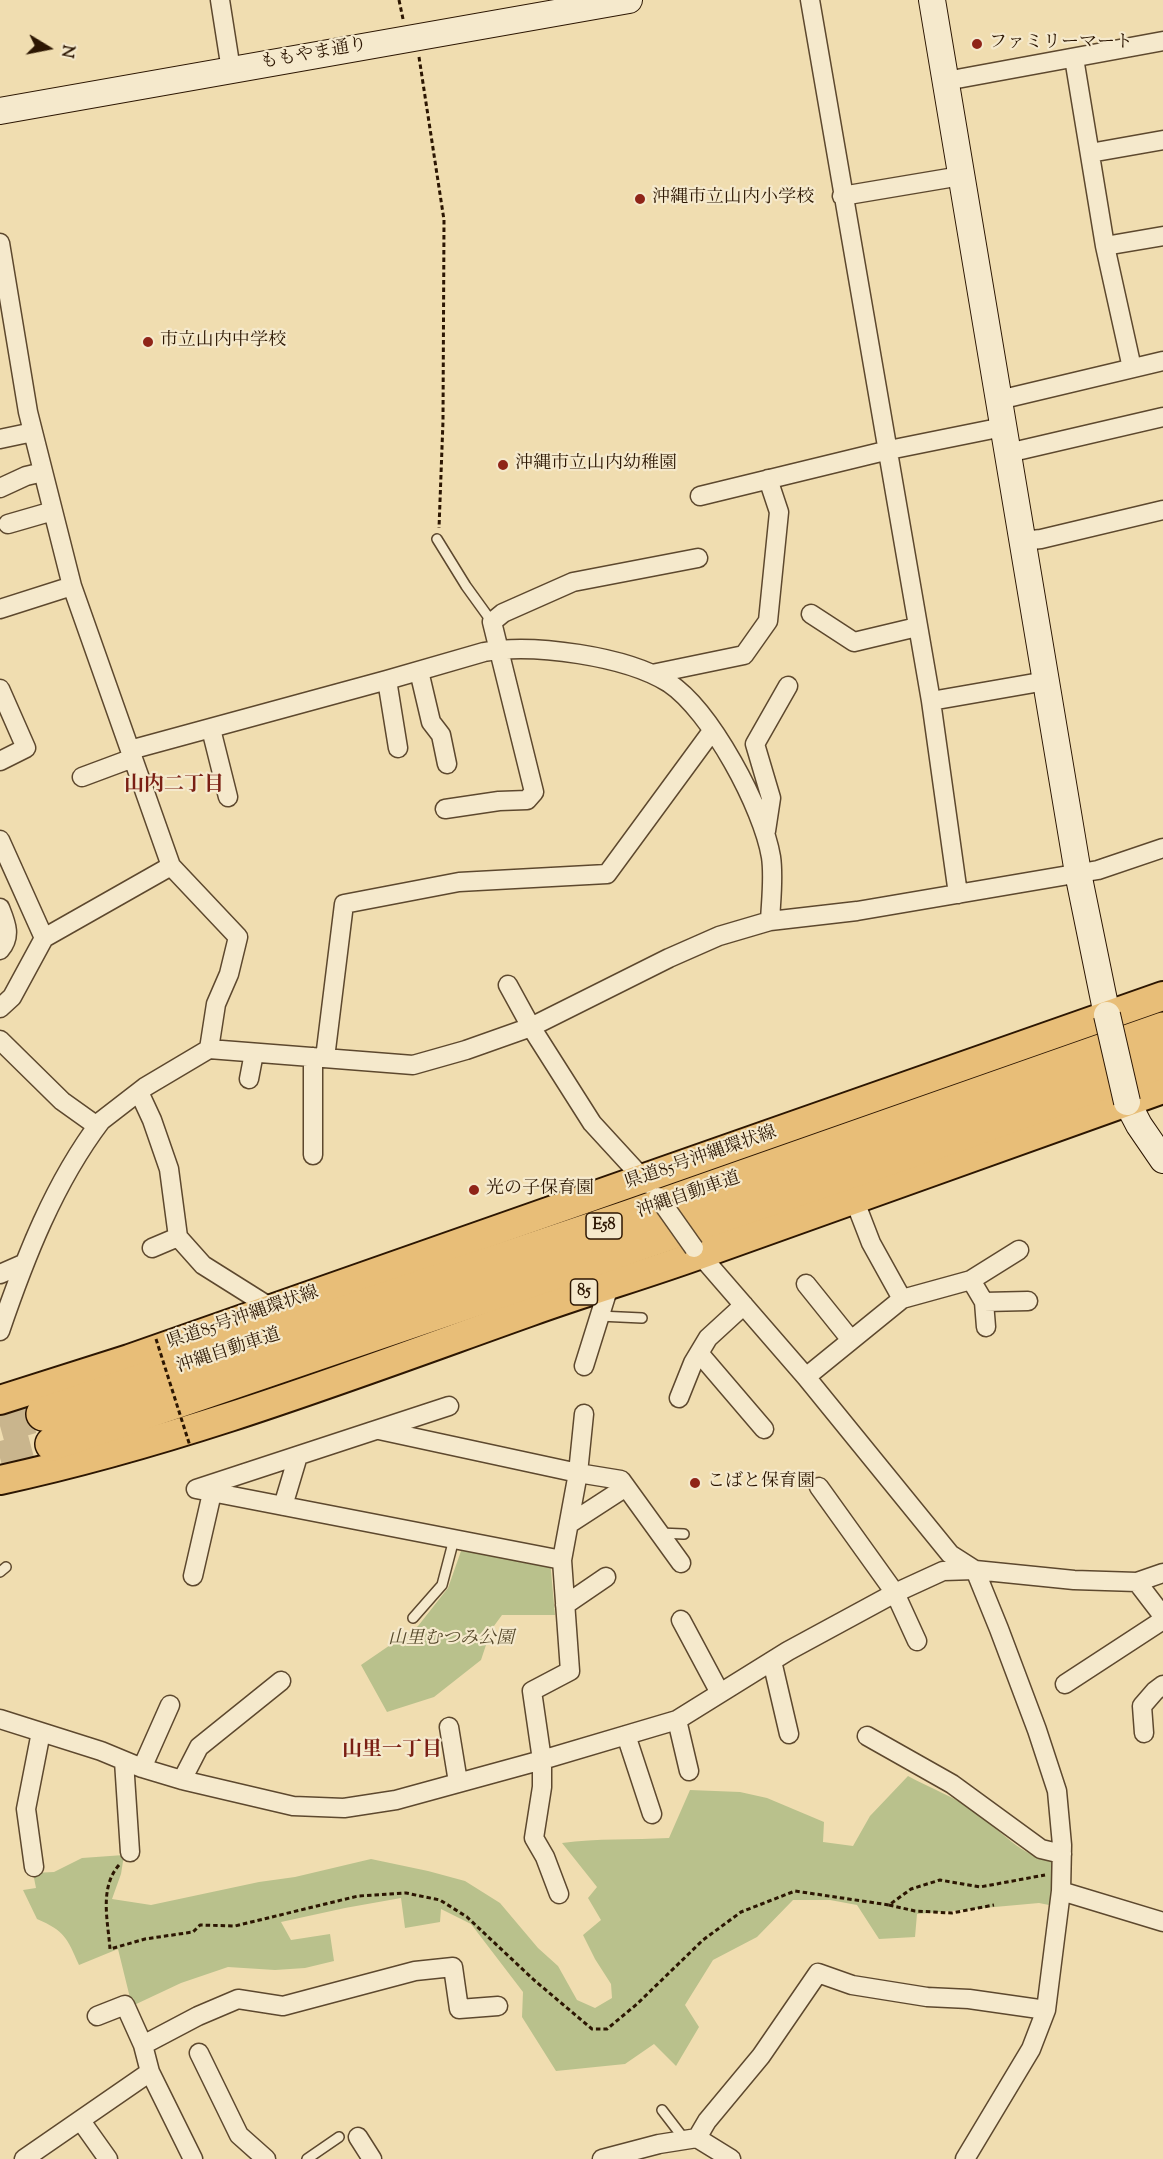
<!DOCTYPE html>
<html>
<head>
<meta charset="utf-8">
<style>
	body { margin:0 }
	#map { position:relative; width:1163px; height:2159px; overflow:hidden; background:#f0ddb0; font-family:"Sorts Mill Goudy",serif }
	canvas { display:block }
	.north { position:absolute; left:18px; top:18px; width:60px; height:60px; -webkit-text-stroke:4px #f5e9cc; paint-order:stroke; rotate:100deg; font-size:16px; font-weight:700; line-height:24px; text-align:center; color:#2c1602 }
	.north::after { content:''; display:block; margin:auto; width:21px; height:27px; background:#2c1602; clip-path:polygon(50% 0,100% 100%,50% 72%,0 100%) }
</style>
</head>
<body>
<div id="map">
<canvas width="1163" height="2159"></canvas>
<div class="north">N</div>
</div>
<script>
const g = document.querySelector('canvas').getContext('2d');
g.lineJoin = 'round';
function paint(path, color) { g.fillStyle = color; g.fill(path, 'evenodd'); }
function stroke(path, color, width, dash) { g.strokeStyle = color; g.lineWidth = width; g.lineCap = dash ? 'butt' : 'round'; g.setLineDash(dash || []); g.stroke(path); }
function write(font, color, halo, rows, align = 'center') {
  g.font = font + ' "Sorts Mill Goudy","Noto Serif JP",serif'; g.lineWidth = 4.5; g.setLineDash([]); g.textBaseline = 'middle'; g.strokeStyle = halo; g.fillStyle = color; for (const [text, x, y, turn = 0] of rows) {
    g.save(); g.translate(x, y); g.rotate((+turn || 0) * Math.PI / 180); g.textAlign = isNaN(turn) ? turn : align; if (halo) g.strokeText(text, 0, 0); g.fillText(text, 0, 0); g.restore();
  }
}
const green = new Path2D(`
	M461,1551L550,1560L555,1615H502L491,1630L481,1660L434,1697L387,1712L361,1665L418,1626L448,1588Z
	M908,1776C930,1788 957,1798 977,1813C1008,1836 1021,1859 1063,1862L1059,1907L1039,1903L917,1914L915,1937L879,1939L857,1905L830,1900H793L757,1937L713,1960L685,2005L699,2027L676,2066L654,2044L625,2064L556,2071L522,2017L523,1992L471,1924L441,1909L440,1922L405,1928L401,1898L345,1908L281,1922L291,1940L330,1934L334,1961L305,1968L275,1970L228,1967L181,1983L132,2006L118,1949L79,1965C67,1938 65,1931 37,1919L23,1890L36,1888L33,1873L54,1872L82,1858L124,1855L121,1874L112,1899L151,1905L259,1882L295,1877L371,1859L428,1871L465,1881L500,1903L538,1948L558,1966L577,2000L595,2008L612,1998L611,1984L595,1959L583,1935L601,1920L588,1898L597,1887L562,1843C597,1838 633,1840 669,1838L690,1790L740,1792L767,1798L824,1822L823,1842L853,1846L870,1816Z`);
const highwayTunnel = new Path2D(`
	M0,1426L43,1414
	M0,1458L52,1444`);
const path = new Path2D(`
	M399,0L403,19
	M419,57L444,220L443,421L439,528
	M119,1865C99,1888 108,1921 110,1949L145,1939L193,1932L200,1925L235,1926L358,1896L406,1893L440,1900L467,1917L534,1980L592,2029H607L637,2004L703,1940L741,1912L795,1891L889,1905L911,1889L940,1880L980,1887L1045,1875
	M889,1905L915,1911L952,1913L994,1905`);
const lane = new Path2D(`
	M437,539L466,586L492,622
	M599,1316L642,1318
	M659,1533L684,1534
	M0,1572L6,1567
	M413,1618L442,1585L454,1539
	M662,2110L685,2140
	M307,2159L339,2137`);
const street = new Path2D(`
	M220,0L231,70
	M810,0L931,701L958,894
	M1074,58L1105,246L1132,368
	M946,81L1163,41
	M1090,153L1163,140
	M842,196L961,176
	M0,243L28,412L72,586L171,866L238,937L229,974L216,1004L209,1049
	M1105,246L1163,236
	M999,400L1163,361
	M0,439L33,432
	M1008,453L1163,417
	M0,488L26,476L43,472
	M700,496L889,450L1003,427
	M8,524L53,511
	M1022,541L1041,539L1163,510
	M0,609L72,586
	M811,614L854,642L917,627
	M419,671L431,722L441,735L447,764
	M652,674L744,655L768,621L779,512L768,479
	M387,680L398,748
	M0,689L26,748L0,761
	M931,701L1046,681
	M211,729L228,797
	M130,750L387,680L484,652C533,643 626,656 669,683C711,711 763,808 771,857C774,877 771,900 770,921
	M82,777L133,758
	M445,809L499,801L527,800L534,792L492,622L503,613L573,582L698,558
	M766,831L771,798L755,744L788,686
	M0,840L44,938L171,866
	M0,908C6,923 12,936 0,950
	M508,985L531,1027L592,1123L648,1184
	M0,1008L12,997L44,938
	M0,1040L62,1101L97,1126
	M313,1057V1155
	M325,1058L344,904L459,882L607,874L712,731
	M249,1079L254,1053
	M139,1092L152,1120L169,1169L178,1237L203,1265L273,1309
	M854,1199L871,1243L902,1299
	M152,1248L178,1237
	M695,1249L806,1377L950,1554L975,1570L999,1629L1037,1730L1057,1791L1062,1845L1061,1891L1046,2010L1031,2049L965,2159
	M0,1274L23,1264
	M971,1280L984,1302L1028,1301
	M806,1284L851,1340
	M984,1302L986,1327
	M0,1331C25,1258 54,1183 101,1121L145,1087L209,1049L413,1065L466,1050L531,1027L669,958L719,936L770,921L857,911L1098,870L1163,848
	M699,1353L764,1429
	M584,1366L610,1283
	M806,1377L902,1299L971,1280L1019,1250
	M679,1398L693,1363L708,1338L744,1305
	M449,1406L196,1489L562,1560
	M379,1430L578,1473L621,1480L681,1563
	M819,1487L895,1593L917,1641
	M283,1506L298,1456
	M569,1524L626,1487
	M193,1576L212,1493
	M1137,1582L1163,1616
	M565,1605L606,1577
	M681,1620L720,1693
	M772,1661L789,1734
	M1065,1684L1163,1620
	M0,1719L101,1751L142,1768L182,1780L293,1806L344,1808L396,1800L542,1760L677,1720L788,1651L895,1593L943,1571L975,1570L1074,1580L1137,1582L1163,1573
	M677,1720L689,1771
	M449,1727L458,1782
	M1144,1733L1142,1706L1155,1691L1163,1685
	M626,1735L652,1814
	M867,1736L952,1784L1041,1849L1062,1854
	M124,1761L130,1852
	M142,1768L170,1705
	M182,1780L199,1747L281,1681
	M34,1867L26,1809L41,1732
	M1061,1891L1163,1922
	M559,1894L545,1857L534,1838L542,1787V1760L532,1691L570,1671L562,1560L578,1473L584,1414
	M97,2016L125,2005L143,2045
	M199,2053L239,2135L266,2159
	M150,2072L193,2159
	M81,2121L108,2159
	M358,2137L372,2159
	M697,2138L707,2121L761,2056L818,1973L852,1985L927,1997L969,1999L1046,2010
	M24,2159L150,2072L143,2045L198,2016L238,1999L283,2006L415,1971L453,1967L459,2009L498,2006
	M602,2159L659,2144L697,2138L731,2159`);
const secondary = new Path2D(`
	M932,0L1078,873L1107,1015
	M0,111L629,0
	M1127,1102L1139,1125L1163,1160`);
const primary = new Path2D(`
	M0,1400L129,1359L1163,996
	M0,1480C181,1441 355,1374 529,1312C587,1291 646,1274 704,1253C857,1199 1010,1143 1163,1089`);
const highway = new Path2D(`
	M43,1414L626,1218L1163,1029
	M52,1444L964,1133L1163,1061`);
const pathBridge = new Path2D(`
	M156,1339L190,1446`);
const streetBridge = new Path2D(`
	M658,1197L694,1248`);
const secondaryBridge = new Path2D(`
	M1107,1015L1127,1102`);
const markers = [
	[977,44,6,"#8f2418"],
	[640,199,6,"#8f2418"],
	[148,342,6,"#8f2418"],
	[503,465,6,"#8f2418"],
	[474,1190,6,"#8f2418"],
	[695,1483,6,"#8f2418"]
];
const shields = [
	[604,1226,36],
	[584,1292,27]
];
const shieldNames = [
	["E58",604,1226],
	["85",584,1292]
];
const poiNames = [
	["ファミリーマート",989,44],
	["沖縄市立山内小学校",652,199],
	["市立山内中学校",160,342],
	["沖縄市立山内幼稚園",515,465],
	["光の子保育園",486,1190],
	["こばと保育園",707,1483]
];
const streetNames = [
	["ももやま通り",314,55,-10],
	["県道85号沖縄環状線",701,1159,-19],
	["沖縄自動車道",689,1196,-19],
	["県道85号沖縄環状線",243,1319,-19],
	["沖縄自動車道",229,1352,-18]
];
const parkNames = [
	["山里むつみ公園",451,1640]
];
const neighbourhoodNames = [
	["山内二丁目",174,787],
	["山里一丁目",392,1752]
];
paint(green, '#b9c18c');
stroke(highwayTunnel, '#c9b58d', 33, [33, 16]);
stroke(lane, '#5d482e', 12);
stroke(street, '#5d482e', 21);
stroke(secondary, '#2c1602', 28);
stroke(primary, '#2c1602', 32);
stroke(highway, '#2c1602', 36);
stroke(path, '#2c1602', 3, [4.5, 3]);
stroke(lane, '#f5e9cc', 9);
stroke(street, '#f5e9cc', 18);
stroke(secondary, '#f5e9cc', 26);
stroke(primary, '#e8be78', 28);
stroke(highway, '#e8be78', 33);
stroke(streetBridge, '#5d482e', 21, []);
stroke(secondaryBridge, '#2c1602', 28, []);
stroke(pathBridge, '#2c1602', 3, [4.5, 3]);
stroke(streetBridge, '#f5e9cc', 18);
stroke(secondaryBridge, '#f5e9cc', 26);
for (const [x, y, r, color] of markers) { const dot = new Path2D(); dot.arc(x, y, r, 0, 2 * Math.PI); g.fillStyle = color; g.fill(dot); stroke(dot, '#f5e9cc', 2); }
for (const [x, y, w] of shields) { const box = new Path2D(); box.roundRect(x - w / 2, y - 13, w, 26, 4.5); g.fillStyle = '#f5e9cc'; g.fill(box); stroke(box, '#2c1602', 1.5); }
write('bold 16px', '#2c1602', null, shieldNames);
write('18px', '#2c1602', '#f5e9cc', poiNames, 'left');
write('18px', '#2c1602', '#f5e9cc', streetNames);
write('italic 18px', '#56492b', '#f5e9cc', parkNames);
write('bold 20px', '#7a1f14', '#f5e9cc', neighbourhoodNames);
</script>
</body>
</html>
